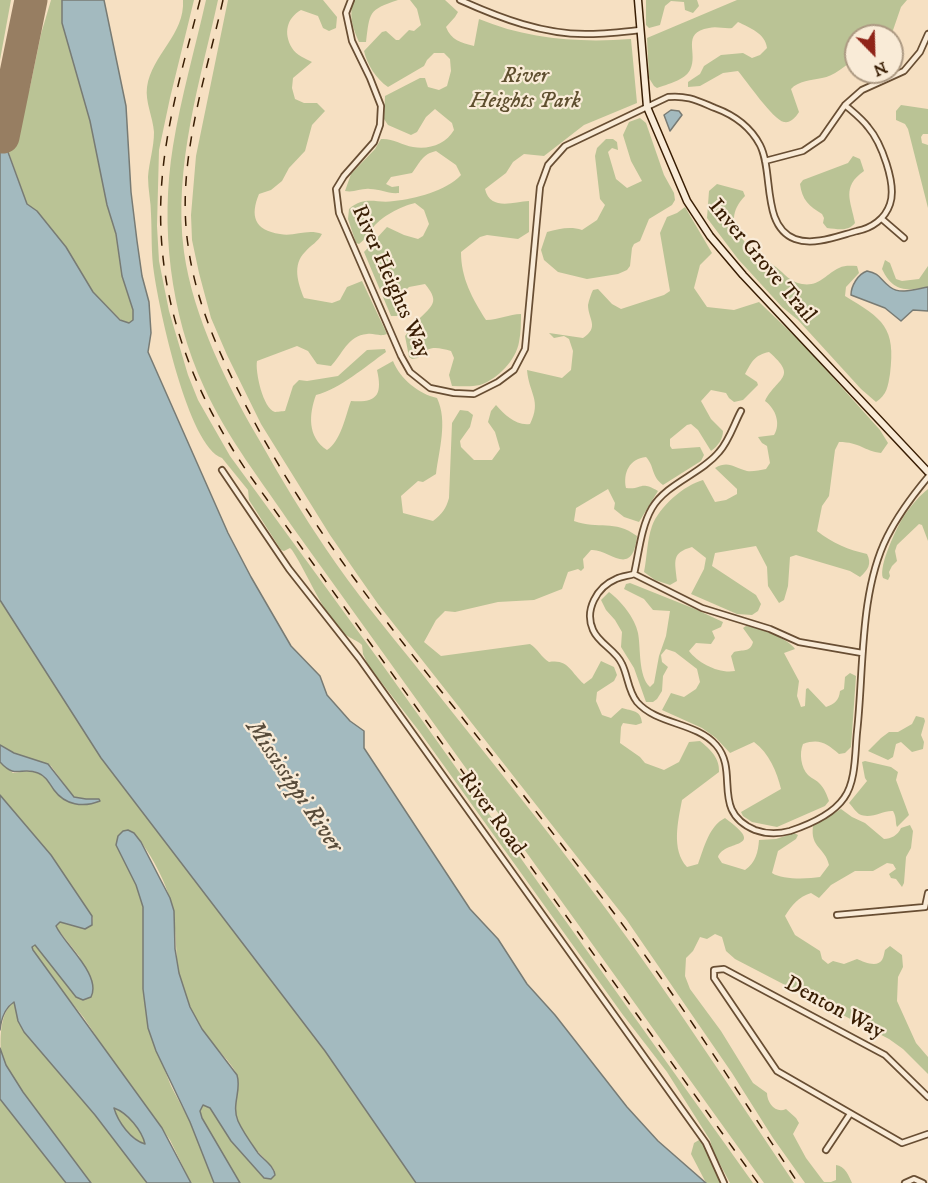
<!DOCTYPE html>
<style>
body{margin:0}
#map{position:relative;width:928px;height:1183px;overflow:hidden;background:#f6e0c2;font-family:"IM FELL DW Pica",serif}
canvas{display:block}
.north{position:absolute;left:844px;top:24px;width:60px;height:60px;box-sizing:border-box;background:#f9ebd7;border:2px solid #ac9982;border-radius:50%;rotate:157deg;font-size:16px;font-weight:700;line-height:24px;text-align:center;color:#381d03}
.north::after{content:'';display:block;margin:auto;width:21px;height:27px;background:#8f2418;clip-path:polygon(50% 0,100% 100%,50% 72%,0 100%)}
</style>
<div id="map">
<canvas width="928" height="1183"></canvas>
<div class="north">N</div>
</div>
<script>
const g = document.querySelector('canvas').getContext('2d');
g.lineJoin = 'round';
function paint(path, color) { g.fillStyle = color; g.fill(path, 'evenodd'); }
function trace(path, color, width, dash) { g.strokeStyle = color; g.lineWidth = width; g.lineCap = dash ? 'butt' : 'round'; g.setLineDash(dash || []); g.stroke(path); }
function drawText(font, color, halo, rows, align = 'center') {
  g.font = font + ' "IM FELL DW Pica",serif'; g.lineWidth = 4.5; g.setLineDash([]); g.textBaseline = 'middle'; g.strokeStyle = halo; g.fillStyle = color; for (const [text, x, y, turn = 0] of rows) {
    g.save(); g.translate(x, y); g.rotate((+turn || 0) * Math.PI / 180); g.textAlign = isNaN(turn) ? turn : align; if (halo) g.strokeText(text, 0, 0); g.fillText(text, 0, 0); g.restore();
  }
}
paint(new Path2D(`
 M 0,0 L 11,0 L 0,60 Z
 M 51,0 L 62,0 L 62,23 L 90,121 L 107,205 L 116,234 L 122,276 L 133,310 L 133,320 L 129,323 L 121,320 L 93,292 L 66,247 L 37,211 L 27,204 L 9,153 L 30,87 L 41,34 Z
 M 183,0 L 194,0 L 170,98 L 159,150 L 157,226 L 159,261 L 169,311 L 188,375 L 198,400 L 230,456 L 384,667 L 753,1183 L 730,1183 L 713,1151 L 710,1140 L 667,1072 L 623,1015 L 419,731 L 368,665 L 363,654 L 362,645 C 357,640 351,639 346,635 C 323,615 309,576 292,550 L 290,548 L 284,551 L 281,550 L 249,500 L 248,490 L 222,458 C 188,447 159,308 154,273 C 151,254 152,233 151,214 C 151,202 148,190 148,177 C 149,162 154,148 154,132 C 153,117 145,102 147,87 C 152,54 185,35 183,0 Z
 M 206,0 L 218,0 C 200,82 173,167 184,252 C 193,317 228,387 261,443 C 281,479 303,515 326,549 C 354,591 387,630 419,670 C 481,749 546,828 606,909 C 672,998 732,1091 794,1183 L 764,1183 L 294,529 C 263,483 227,438 204,387 C 170,313 160,226 173,146 C 181,97 195,49 206,0 Z
 M 228,0 L 323,0 L 337,17 L 336,28 L 329,31 L 323,28 L 318,16 L 301,10 C 287,18 283,33 292,48 C 296,55 306,59 312,62 L 293,78 L 292,88 L 295,99 L 304,103 L 317,103 L 325,111 L 312,125 L 305,151 L 289,168 L 282,181 L 271,190 L 259,194 C 250,216 254,230 280,234 C 295,237 307,228 322,234 C 318,242 311,245 305,252 C 292,265 298,283 304,298 L 332,303 L 340,300 L 347,287 L 362,281 L 387,334 C 379,337 375,333 367,334 C 348,335 342,355 331,366 L 317,364 L 308,351 L 297,346 L 257,361 C 255,371 263,409 275,412 C 276,412 284,411 285,411 L 293,386 L 299,380 L 307,381 L 338,376 L 367,350 L 385,349 L 386,352 C 366,366 340,389 316,395 C 309,414 307,437 327,450 C 341,441 345,417 351,401 C 376,403 383,396 377,370 L 393,361 C 400,379 419,394 437,398 C 448,421 439,450 436,474 L 423,482 L 418,481 L 401,496 L 403,513 L 433,521 C 442,514 446,509 449,498 L 452,423 L 460,410 L 468,411 L 473,415 L 470,427 L 460,441 L 461,447 L 474,460 L 492,460 L 500,449 L 495,432 L 488,422 L 491,411 L 496,405 C 505,415 516,426 530,424 C 542,400 529,394 527,370 L 562,378 L 571,370 L 573,351 L 569,339 L 564,336 L 554,338 L 549,333 L 583,338 C 600,327 588,319 588,305 C 589,300 591,294 593,290 L 598,289 L 612,304 L 621,309 L 664,295 L 670,291 L 660,233 L 667,217 L 677,213 L 685,207 L 712,253 L 700,265 L 694,288 L 707,307 L 734,310 L 759,302 L 803,344 L 880,430 L 888,443 L 881,453 C 864,451 860,442 839,442 L 835,450 L 829,496 L 822,506 L 817,531 C 832,543 849,550 867,554 C 872,564 868,570 860,577 L 850,571 L 796,555 L 790,557 L 788,586 L 784,600 L 779,603 L 768,586 L 767,567 L 756,546 L 715,553 L 712,566 L 756,595 L 761,604 L 758,611 L 752,615 L 737,614 L 691,594 L 704,569 L 706,558 L 692,547 C 671,553 675,561 677,581 L 670,585 L 655,580 L 644,572 C 647,557 647,540 652,526 C 659,507 684,485 703,480 L 715,502 L 726,500 L 737,494 L 737,489 L 715,468 C 729,460 734,468 747,471 C 752,472 760,470 766,469 L 770,463 L 767,446 L 762,443 L 758,437 L 774,435 C 781,424 776,409 765,401 C 777,377 799,378 769,352 C 755,355 752,361 745,374 L 757,382 L 758,385 L 743,400 L 734,402 L 729,398 L 726,393 L 711,390 L 701,401 L 711,419 L 723,431 C 723,439 718,446 711,451 L 698,430 L 691,424 L 687,425 L 670,439 L 670,446 L 672,449 L 700,447 L 704,455 L 701,461 L 663,485 C 651,476 655,467 646,457 C 629,459 623,473 626,488 C 643,490 639,480 658,491 L 639,522 L 624,517 L 614,509 L 615,503 L 608,489 L 576,508 L 574,521 C 599,530 614,519 637,536 C 632,580 609,548 591,550 L 583,559 L 584,568 L 581,571 L 578,569 L 568,572 L 562,589 L 534,600 L 498,602 L 455,612 L 445,611 L 436,620 L 424,642 L 441,656 L 530,644 C 538,649 541,657 549,662 C 569,659 570,672 584,684 L 592,678 L 601,661 L 614,667 L 617,675 L 614,681 L 597,692 L 596,701 L 602,715 L 611,718 L 622,708 C 632,711 641,710 642,723 L 636,725 L 623,723 L 621,727 L 620,743 L 640,757 L 645,763 L 664,770 L 679,762 L 689,742 L 700,741 C 710,749 720,758 719,772 L 682,800 C 678,821 671,850 687,867 L 698,864 C 704,848 709,826 725,818 C 769,850 724,839 718,857 L 722,863 L 745,870 C 756,862 758,852 759,840 L 776,839 L 794,833 L 798,835 L 796,839 L 778,851 L 772,873 C 782,880 808,879 820,877 L 829,865 C 825,847 810,848 813,826 L 841,809 L 852,817 L 865,823 L 884,839 C 891,839 898,835 901,828 L 910,825 L 913,831 L 911,848 L 906,857 L 904,883 L 902,887 L 896,879 L 891,878 L 889,874 L 896,869 L 893,864 L 887,863 L 873,871 L 855,871 L 831,885 L 819,898 L 811,893 C 798,897 792,905 785,916 L 795,935 L 820,951 L 822,959 L 828,964 L 833,961 L 844,964 L 857,959 C 864,962 877,968 882,960 C 884,957 884,953 885,950 L 890,946 L 902,955 L 903,967 L 898,977 L 897,1001 L 916,1043 L 928,1057 L 928,1074 L 903,1049 L 889,1039 L 735,959 L 726,951 L 722,937 L 715,934 L 707,939 L 700,937 L 693,951 L 686,958 L 685,976 L 690,989 L 721,1031 L 753,1083 L 767,1093 C 767,1103 776,1114 786,1109 L 796,1118 L 799,1123 L 793,1134 L 806,1158 L 824,1182 L 831,1182 L 836,1180 L 836,1165 C 845,1166 849,1176 852,1183 L 805,1183 L 773,1138 L 732,1073 L 626,919 L 378,604 L 357,574 L 330,535 L 261,424 L 227,355 L 211,318 L 199,273 L 192,240 L 191,215 L 196,156 Z
 M 354,0 L 398,0 C 368,10 370,12 366,42 L 359,42 C 353,29 348,14 354,0 Z
 M 410,0 L 445,0 L 458,12 L 455,17 L 446,27 C 451,40 461,43 474,46 L 479,19 C 527,39 579,43 631,39 L 637,103 L 584,125 L 544,156 L 524,154 L 513,162 L 506,173 L 485,189 C 490,211 513,202 529,201 L 529,232 L 518,239 L 487,235 L 480,237 L 461,252 C 461,278 472,298 486,320 C 499,320 509,314 521,314 C 521,323 521,332 519,342 C 516,360 498,379 480,385 C 471,387 461,386 452,386 L 449,375 L 454,358 L 451,351 C 437,347 428,345 418,358 L 412,359 L 409,357 L 405,336 C 410,330 415,322 421,317 C 435,304 438,300 425,284 L 409,287 L 404,292 L 405,308 L 403,316 L 391,316 L 364,252 L 387,227 L 404,235 L 418,239 L 423,236 L 429,224 L 424,210 L 415,203 C 401,206 380,217 372,229 C 368,235 365,239 359,244 L 356,243 L 348,219 L 349,209 C 366,195 376,204 394,201 C 415,199 446,191 461,175 L 456,165 L 436,151 C 422,154 420,163 412,173 L 391,177 L 386,184 L 392,187 L 399,186 L 399,193 C 387,194 381,189 370,189 C 361,188 354,193 345,191 L 351,174 L 375,149 L 381,139 C 392,138 402,145 413,147 C 429,150 446,144 454,130 L 452,123 L 435,109 L 426,117 L 417,132 L 411,135 L 388,125 L 384,119 L 385,96 L 420,78 L 425,78 L 428,87 L 439,90 L 447,86 L 451,71 L 450,59 L 444,53 L 434,53 L 427,60 L 424,66 L 388,87 C 376,79 367,64 364,51 L 382,32 L 386,31 L 396,40 L 399,40 L 409,30 L 414,31 L 421,25 L 417,9 Z
 M 646,0 L 697,0 L 699,6 L 693,13 L 685,10 L 684,2 L 671,1 L 665,6 L 660,25 L 649,28 L 646,25 Z
 M 737,0 L 907,0 L 901,7 L 891,36 L 856,36 L 856,60 C 845,64 834,77 822,78 C 812,80 798,81 791,89 L 799,112 C 795,118 791,123 784,122 C 773,120 746,80 738,71 L 723,73 L 700,86 L 688,87 L 688,82 L 700,74 L 704,66 L 721,55 L 743,53 L 752,58 L 760,55 L 767,48 C 765,33 750,28 738,22 L 732,28 C 725,29 716,26 709,28 C 680,33 699,53 690,70 C 685,80 668,84 657,88 L 654,86 L 649,78 L 647,38 Z
 M 901,105 L 928,109 L 928,134 L 923,134 L 921,137 L 922,143 L 928,145 L 928,208 L 908,129 L 905,124 L 896,120 L 896,111 Z
 M 640,118 L 646,123 L 664,175 L 674,193 L 675,200 L 672,205 L 649,219 L 640,241 L 634,244 L 632,248 L 630,266 L 627,270 L 618,274 L 587,279 L 558,272 L 544,260 L 541,250 L 547,232 C 559,229 570,226 582,230 L 597,220 L 605,205 L 600,199 L 595,156 L 597,148 L 606,139 L 613,139 L 617,142 L 618,150 L 612,148 L 608,152 L 616,179 L 627,188 L 642,181 L 631,161 L 623,135 L 629,122 Z
 M 853,156 L 860,159 L 864,171 C 841,187 851,201 855,223 C 848,232 838,229 827,228 L 823,223 L 824,218 L 822,214 C 809,206 802,200 800,184 L 803,180 L 848,163 Z
 M 717,184 L 743,191 L 745,196 C 716,226 751,249 776,267 C 785,274 790,282 802,284 C 819,287 826,274 839,268 C 845,265 851,266 857,266 L 859,273 L 846,287 L 845,296 C 883,319 896,327 890,374 C 888,386 887,395 876,402 L 861,389 L 798,320 L 782,307 L 738,259 L 707,218 L 709,191 Z
 M 885,260 L 890,263 L 896,279 L 902,281 L 919,279 L 928,266 L 928,287 C 906,291 893,292 882,269 Z
 M 928,489 L 928,541 L 922,525 L 919,524 L 897,545 L 895,551 L 897,561 L 892,566 L 889,572 L 890,576 L 888,580 L 883,578 C 878,566 898,524 906,513 C 912,505 920,495 928,489 Z
 M 630,583 L 695,609 L 723,622 L 721,627 L 712,631 L 715,638 L 711,644 L 696,643 L 689,651 C 698,663 719,674 735,671 L 731,656 L 734,652 C 743,649 750,653 753,642 L 743,628 L 746,626 C 758,627 789,639 795,649 L 784,653 L 799,681 L 797,696 L 801,707 L 805,706 L 806,689 L 808,688 L 826,707 C 835,704 839,700 840,691 L 844,689 L 845,677 L 850,673 L 856,676 L 851,747 L 845,753 L 839,754 C 827,744 820,738 803,744 C 799,753 801,768 808,775 C 812,779 817,780 820,784 C 824,788 827,795 829,801 L 825,806 L 777,827 L 752,822 L 743,816 L 741,812 L 781,789 C 777,772 769,753 754,742 L 730,753 L 716,738 L 702,728 L 662,710 L 671,693 L 684,697 L 696,689 L 700,682 L 697,669 L 675,652 L 666,649 L 661,655 L 662,662 L 668,667 L 663,676 L 662,691 L 657,699 L 653,702 L 646,702 L 634,668 L 621,647 L 622,632 L 615,620 L 606,610 L 601,600 L 609,592 C 621,601 635,618 638,633 C 641,648 638,676 650,687 L 654,683 L 659,656 L 666,636 L 670,611 L 653,610 L 644,599 L 624,589 L 626,584 Z
 M 0,600 L 101,758 L 325,1051 L 416,1183 L 240,1183 L 202,1118 L 200,1111 L 202,1106 L 207,1106 L 210,1108 L 231,1141 L 262,1176 L 274,1177 L 275,1171 C 262,1154 242,1138 236,1116 C 232,1101 243,1085 235,1071 C 229,1061 220,1052 212,1043 C 198,1026 188,1007 182,987 C 175,964 177,942 174,919 C 172,892 152,854 134,833 L 119,851 L 136,885 L 143,907 L 143,989 L 148,1028 L 171,1086 L 190,1122 L 214,1183 L 191,1183 L 170,1140 L 152,1114 L 112,1060 L 84,1018 L 45,969 L 33,949 L 33,946 L 36,946 L 76,997 L 93,988 L 79,956 L 56,927 L 60,922 L 85,929 L 92,925 L 93,918 L 51,855 L 0,795 L 0,762 L 13,773 L 30,771 L 42,774 L 54,790 L 75,804 L 97,803 L 98,799 L 86,799 L 74,797 L 51,766 L 14,753 L 0,745 Z
 M 916,716 L 924,718 L 925,721 L 921,735 L 924,742 L 923,749 L 912,752 L 901,742 L 896,744 L 893,757 L 888,760 L 868,751 L 881,738 L 889,732 L 898,732 L 912,724 Z
 M 865,761 L 891,767 L 898,772 L 896,780 L 909,815 L 897,827 C 895,822 897,818 893,811 C 883,810 871,820 859,814 C 856,812 852,806 849,803 L 867,781 L 865,778 L 862,762 Z
 M 14,1002 L 18,1021 L 24,1032 L 95,1115 L 147,1183 L 91,1183 C 72,1158 53,1134 35,1108 C 23,1092 8,1073 1,1053 C 0,1037 0,1012 14,1002 Z
 M 0,1099 L 66,1183 L 0,1183 Z
 M 115,1108 C 128,1115 142,1130 145,1144 C 133,1140 115,1120 115,1108 Z
 M 699,1140 L 705,1145 L 721,1183 L 706,1183 L 704,1179 L 691,1154 L 694,1143 Z`), '#bac395');
const water = new Path2D(`
 M 62,0 L 104,0 L 126,106 L 131,192 L 137,241 L 142,276 L 149,302 L 151,333 L 148,352 L 228,533 L 251,577 L 291,646 L 320,676 L 327,695 L 350,721 L 364,731 L 364,748 L 470,909 L 498,939 L 527,984 L 555,1015 L 627,1107 L 658,1141 L 706,1183 L 416,1183 L 325,1051 L 101,758 L 0,600 L 0,142 L 8,152 L 27,204 L 37,211 L 66,247 L 93,292 L 120,320 L 129,323 L 133,320 L 133,310 L 122,276 L 116,234 L 107,205 L 90,121 L 62,23 Z
 M 671,110 L 679,111 L 682,115 L 670,131 L 664,115 Z
 M 867,271 C 881,274 879,279 890,287 C 900,295 916,289 928,287 L 928,311 L 913,310 L 901,321 L 885,308 L 851,295 C 851,286 858,274 867,271 Z
 M 0,745 L 14,753 L 48,764 L 74,797 L 86,799 L 99,799 L 100,801 C 83,808 65,805 54,790 C 49,783 46,776 38,773 C 21,766 16,780 0,762 Z
 M 0,795 L 51,855 L 92,916 L 92,925 L 85,929 L 60,922 L 56,926 C 64,944 102,975 91,997 L 83,1000 L 76,997 L 35,945 L 32,947 L 33,950 L 162,1128 L 191,1183 L 147,1183 L 95,1115 L 24,1032 L 18,1021 L 14,1002 C 5,1008 1,1020 0,1030 ZM 114,1108 C 128,1113 142,1131 145,1144 C 131,1140 118,1122 114,1108 Z
 M 128,830 L 134,833 L 141,842 L 170,898 L 174,911 L 175,949 L 179,973 L 190,1007 L 202,1029 L 237,1075 C 242,1090 231,1105 238,1121 C 243,1132 251,1143 258,1153 C 264,1160 274,1166 275,1175 L 271,1179 L 264,1178 L 231,1141 L 210,1108 L 203,1105 L 200,1111 L 202,1118 L 240,1183 L 214,1183 L 190,1122 L 156,1051 L 148,1028 L 143,989 L 143,907 L 136,885 L 116,845 L 118,836 L 123,831 Z
 M 0,1048 L 6,1065 L 23,1092 L 91,1183 L 66,1183 L 0,1099 Z`);
paint(water, '#a3babf');
trace(water, '#787b74', 1.5);
trace(new Path2D(`
 M 3,137 L 31,0`), '#977e62', 33);
const street = new Path2D(`
 M 351,0 L 346,13 L 352,41 L 370,78 L 381,106 L 380,125 L 374,142 L 344,176 L 336,189 L 339,213 L 401,356 L 410,372 L 430,388 L 454,393 L 474,394 L 498,382 L 514,370 L 525,349 L 540,187 L 548,165 L 565,146 L 668,97 C 687,95 698,101 715,108 C 734,115 750,126 760,145 C 774,172 761,226 795,239 C 814,246 838,236 857,231 C 872,228 885,219 890,204 C 897,184 881,142 868,127 C 862,119 853,112 845,105
 M 460,0 C 500,18 544,35 589,34 C 606,34 623,32 640,30
 M 765,161 L 803,151 L 822,138 L 845,105 L 862,90 L 904,71 L 920,52 L 928,34
 M 882,219 L 904,238
 M 222,470 L 289,569 L 359,658 L 706,1143 L 724,1183
 M 634,574 C 639,552 641,527 652,508 C 667,483 701,474 719,452 C 729,441 734,424 741,411
 M 862,653 L 799,642 L 770,629 L 702,608 L 634,574 C 628,576 622,576 616,579 C 597,587 584,610 593,630 C 599,644 616,650 622,664 C 628,676 628,691 637,702 C 657,725 696,722 716,745 C 740,772 710,811 755,830 C 766,834 779,834 790,831 C 808,825 833,814 844,798 C 856,782 855,752 857,732 C 864,671 859,593 887,537 C 898,515 913,495 928,477
 M 925,907 L 928,893
 M 837,915 L 925,907
 M 928,1097 L 885,1055 L 724,969 L 714,970 L 714,978 L 777,1071 L 902,1143 L 928,1134
 M 826,1150 L 850,1114
 M 905,1183 L 914,1179 L 923,1183`);
const secondary = new Path2D(`
 M 638,0 L 647,107 L 687,201 L 710,236 L 743,275 L 928,472`);
trace(street, '#684e33', 8);
trace(secondary, '#381d03', 9);
trace(street, '#f9ebd7', 4.5);
trace(secondary, '#f9ebd7', 6);
trace(new Path2D(`
 M 200,0 C 186,55 169,112 163,169 C 151,282 185,380 248,473 L 758,1183
 M 223,0 C 205,80 176,163 188,245 C 195,298 216,347 240,394 C 294,503 366,597 441,691 C 493,756 544,821 594,887 C 668,982 732,1083 798,1183`), '#381d03', 1.5, [10, 10]);
drawText('italic 22px', '#5f4f2f', '#f9ebd7', [
 ["River",525,77],
 ["Heights Park",525,102]
]);
drawText('22px', '#381d03', '#f9ebd7', [
 ["Inver Grove Trail",761,262,50],
 ["River Heights Way",390,282,66],
 ["River Road",491,814,54],
 ["Denton Way",834,1009,28]
]);
drawText('italic 24px', '#584c3b', '#f9ebd7', [
 ["Mississippi River",293,787,56]
]);
</script>
